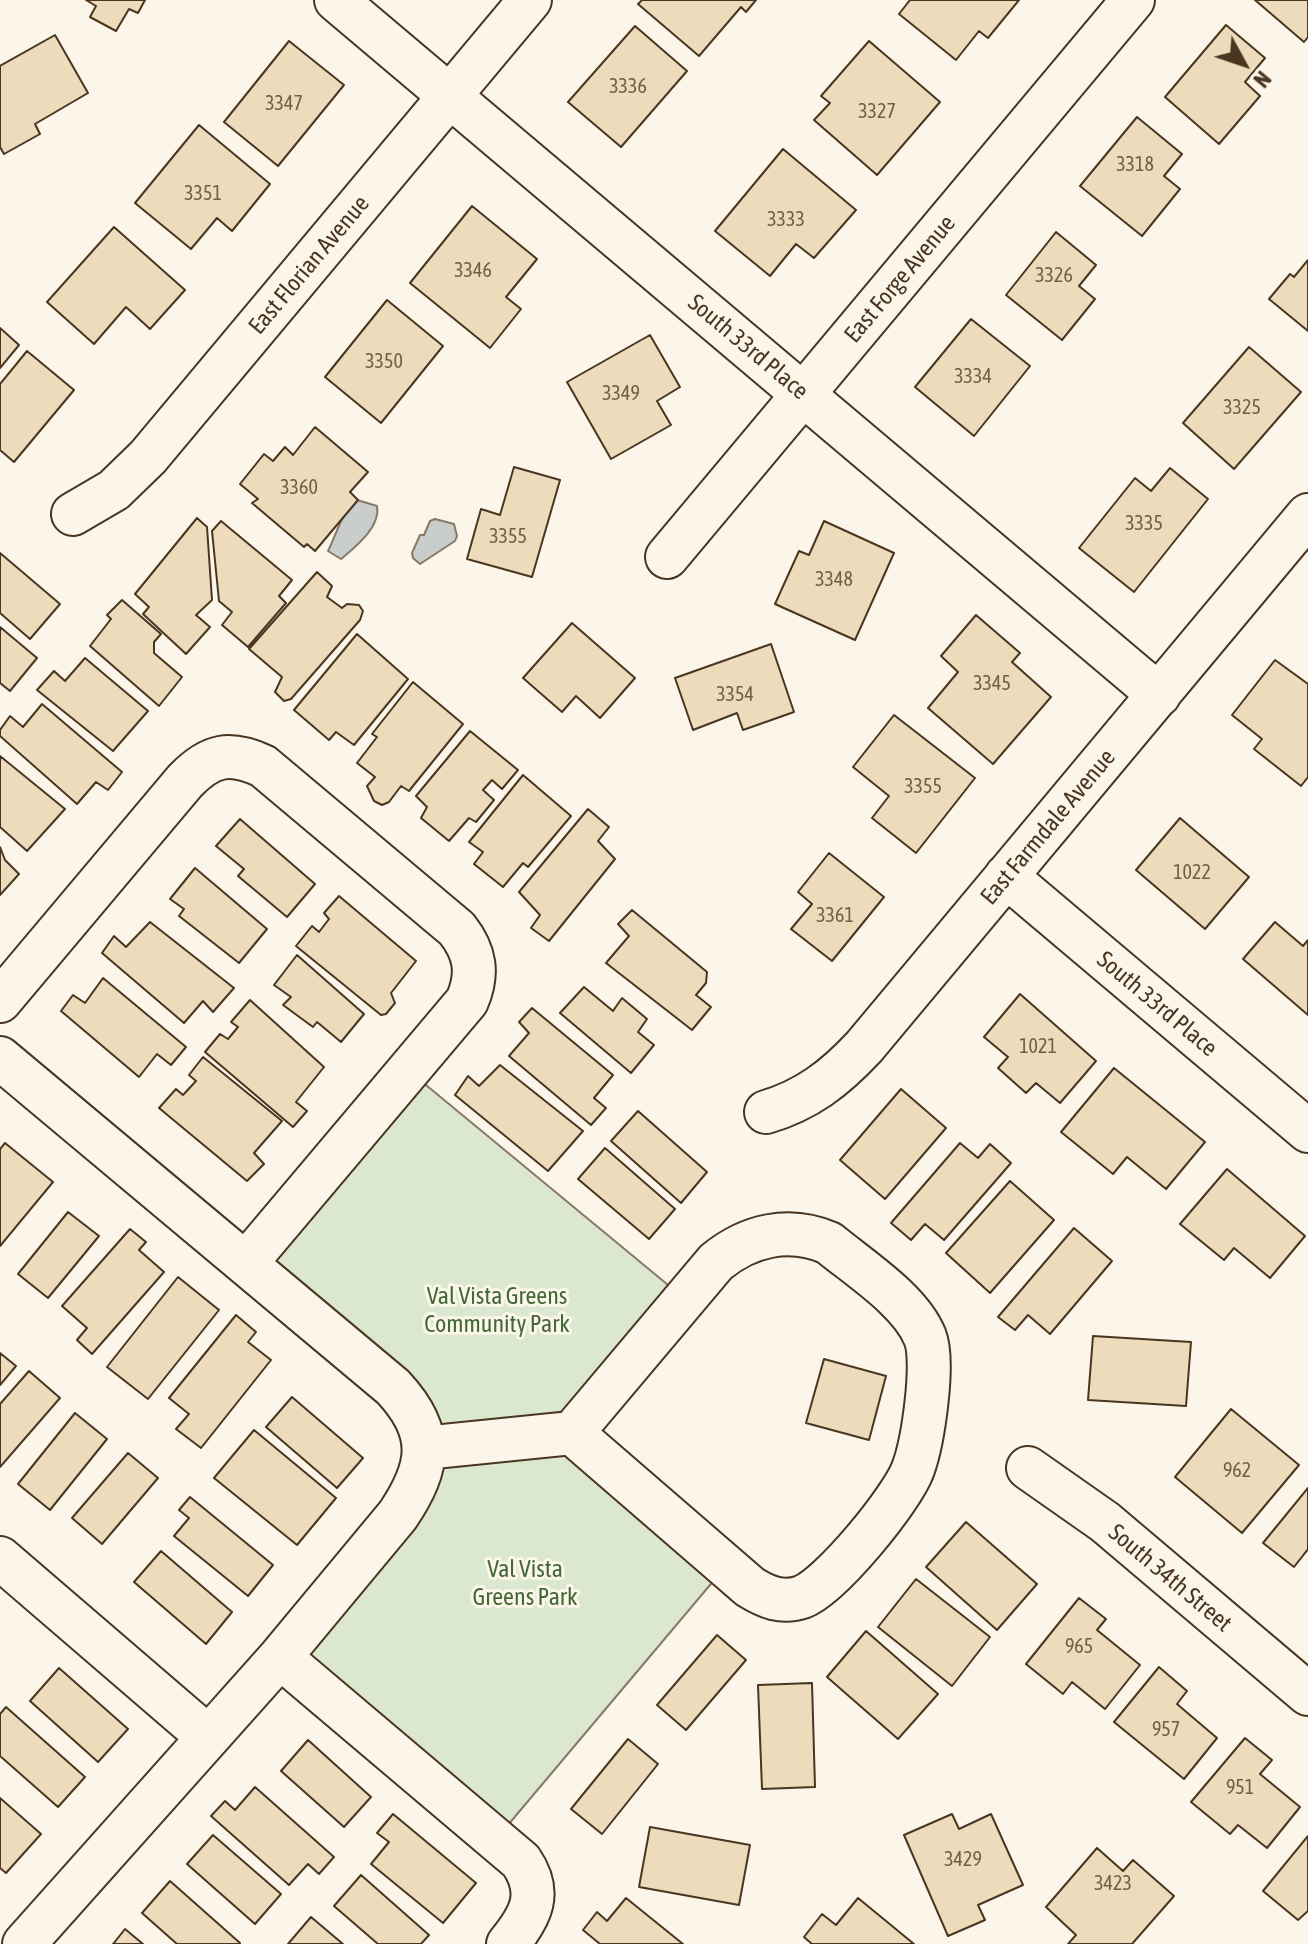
<!DOCTYPE html>
<style>
body{margin:0}
#map{position:relative;width:1308px;height:1944px;overflow:hidden;background:#fbf6e9;font-family:"Asap Condensed",sans-serif}
canvas{display:block}
.north{position:absolute;left:1204px;top:24px;width:80px;height:80px;-webkit-text-stroke:6px #fbf6e9;paint-order:stroke;rotate:130deg;font-size:22px;font-weight:700;line-height:32px;text-align:center;color:#4a3520}
.north::after{content:'';display:block;margin:auto;width:28px;height:36px;background:#4a3520;clip-path:polygon(50% 0,100% 100%,50% 72%,0 100%)}
</style>
<div id="map">
<canvas width="1308" height="1944"></canvas>
<div class="north">N</div>
</div>
<script>
const g = document.querySelector('canvas').getContext('2d');
g.lineJoin = 'round';
function paint(path, color) { g.fillStyle = color; g.fill(path, 'evenodd'); }
function trace(path, color, width, dash) { g.strokeStyle = color; g.lineWidth = width; g.lineCap = dash ? 'butt' : 'round'; g.setLineDash(dash || []); g.stroke(path); }
function drawText(font, color, halo, rows, align = 'center') {
  g.font = font + ' "Asap Condensed",sans-serif'; g.lineWidth = 6; g.setLineDash([]); g.textBaseline = 'middle'; g.strokeStyle = halo; g.fillStyle = color; for (const [text, x, y, turn = 0] of rows) {
    g.save(); g.translate(x, y); g.rotate((+turn || 0) * Math.PI / 180); g.textAlign = isNaN(turn) ? turn : align; if (halo) g.strokeText(text, 0, 0); g.fillText(text, 0, 0); g.restore();
  }
}
const green = new Path2D(`
 M 409,1071 L 685,1299 L 572,1433 L 726,1566 L 497,1838 L 280,1657 L 424,1448 L 246,1263 Z`);
paint(green, '#dce7d0');
trace(green, '#887966', 2);
const water = new Path2D(`
 M 354,499 L 377,506 C 381,527 355,547 341,559 L 328,551 C 337,533 341,515 354,499 Z
 M 435,519 L 454,524 L 457,536 L 455,541 L 420,564 L 413,558 L 412,553 L 420,535 L 424,535 L 430,521 Z`);
paint(water, '#c9cecd');
trace(water, '#887966', 2);
const building = new Path2D(`
 M 86,0 L 145,0 L 138,13 L 129,9 L 116,31 L 90,17 L 96,6 Z
 M 642,0 L 756,0 L 746,12 L 741,7 L 699,56 L 638,4 Z
 M 910,0 L 1019,0 L 988,38 L 979,31 L 956,60 L 899,14 Z
 M 1255,0 L 1308,0 L 1308,37 L 1304,42 Z
 M 1226,25 L 1265,58 L 1245,82 L 1260,96 L 1219,144 L 1165,97 Z
 M 635,26 L 687,71 L 621,147 L 568,102 Z
 M 55,35 L 88,93 L 35,124 L 40,134 L 4,154 L 0,147 L 0,66 Z
 M 289,41 L 344,85 L 278,166 L 224,122 Z
 M 869,41 L 940,102 L 877,175 L 814,120 L 830,103 L 821,96 Z
 M 1137,117 L 1182,154 L 1164,176 L 1180,189 L 1142,236 L 1080,186 Z
 M 199,125 L 270,184 L 232,231 L 217,218 L 191,249 L 135,203 Z
 M 783,149 L 856,210 L 814,258 L 796,244 L 770,276 L 715,231 Z
 M 472,206 L 537,259 L 506,297 L 521,309 L 490,348 L 410,283 Z
 M 114,227 L 185,290 L 150,329 L 126,307 L 94,344 L 47,302 Z
 M 1056,232 L 1096,265 L 1079,286 L 1095,299 L 1062,340 L 1006,295 Z
 M 1308,260 L 1308,331 L 1269,299 L 1290,274 L 1294,277 Z
 M 387,300 L 443,346 L 381,423 L 325,377 Z
 M 971,319 L 1030,366 L 974,436 L 915,387 Z
 M 0,328 L 19,345 L 0,368 Z
 M 650,335 L 680,387 L 657,401 L 671,425 L 611,459 L 567,382 Z
 M 1249,347 L 1301,392 L 1234,469 L 1183,423 Z
 M 27,351 L 74,390 L 14,462 L 0,450 L 0,384 Z
 M 315,427 L 368,472 L 350,492 L 358,500 L 315,551 L 307,544 L 304,547 L 252,503 L 258,499 L 240,484 L 264,454 L 273,461 L 285,447 L 293,455 Z
 M 514,467 L 560,480 L 532,577 L 467,559 L 481,509 L 500,515 Z
 M 1170,468 L 1208,499 L 1134,592 L 1079,548 L 1135,478 L 1151,491 Z
 M 197,518 L 207,527 L 212,600 L 196,615 L 210,627 L 186,654 L 143,614 L 149,607 L 135,594 Z
 M 221,521 L 292,580 L 279,596 L 286,603 L 248,647 L 222,625 L 232,612 L 219,601 L 212,531 Z
 M 824,521 L 894,553 L 855,640 L 775,604 L 799,551 L 809,555 Z
 M 0,553 L 60,604 L 30,639 L 0,613 Z
 M 317,572 L 332,586 L 327,597 L 342,608 L 347,604 L 359,605 L 363,611 L 360,620 L 291,699 L 284,701 L 275,692 L 282,677 L 249,649 Z
 M 122,600 L 161,634 L 154,642 L 154,653 L 182,677 L 159,706 L 90,646 L 111,619 L 107,615 Z
 M 976,615 L 1020,653 L 1012,662 L 1051,697 L 993,764 L 928,708 L 958,672 L 941,656 Z
 M 572,623 L 635,678 L 600,718 L 576,696 L 562,712 L 523,678 Z
 M 0,627 L 37,658 L 10,691 L 0,683 Z
 M 357,634 L 408,679 L 354,745 L 336,732 L 329,740 L 294,710 Z
 M 771,644 L 794,712 L 743,730 L 737,713 L 693,730 L 675,678 Z
 M 85,658 L 148,711 L 113,751 L 37,690 L 54,671 L 65,681 Z
 M 1275,660 L 1308,684 L 1308,777 L 1301,786 L 1254,749 L 1262,739 L 1232,715 Z
 M 413,682 L 463,724 L 409,791 L 401,786 L 389,802 L 382,805 L 374,801 L 367,786 L 375,777 L 357,763 L 377,737 L 372,734 Z
 M 42,704 L 122,772 L 108,790 L 96,782 L 77,804 L 0,736 L 0,730 L 10,716 L 23,727 Z
 M 894,715 L 975,778 L 916,853 L 872,818 L 889,796 L 853,767 Z
 M 470,731 L 518,770 L 502,789 L 492,780 L 483,790 L 494,800 L 476,822 L 469,818 L 449,841 L 421,818 L 427,807 L 416,796 Z
 M 0,756 L 65,809 L 27,851 L 0,827 Z
 M 523,775 L 571,816 L 528,867 L 523,863 L 503,887 L 474,864 L 483,852 L 469,842 Z
 M 588,809 L 609,827 L 598,841 L 615,859 L 549,941 L 531,928 L 540,915 L 519,892 Z
 M 1180,818 L 1249,877 L 1205,929 L 1136,870 Z
 M 240,819 L 315,884 L 287,917 L 238,876 L 244,869 L 216,846 Z
 M 0,847 L 5,860 L 19,874 L 0,895 Z
 M 829,853 L 884,897 L 832,961 L 791,929 L 812,904 L 798,892 Z
 M 195,868 L 267,929 L 239,963 L 179,916 L 184,909 L 170,899 Z
 M 339,896 L 416,961 L 391,993 L 395,1003 L 386,1014 L 381,1015 L 296,946 L 312,926 L 319,932 L 329,919 L 324,913 Z
 M 632,910 L 707,972 L 706,983 L 696,995 L 711,1007 L 692,1030 L 606,963 L 629,936 L 618,924 Z
 M 150,922 L 234,988 L 213,1012 L 203,1001 L 184,1023 L 102,953 L 114,936 L 126,947 Z
 M 1275,922 L 1303,946 L 1308,940 L 1308,1015 L 1243,959 Z
 M 297,955 L 364,1014 L 341,1042 L 317,1022 L 313,1027 L 283,1005 L 291,997 L 274,985 Z
 M 103,978 L 186,1047 L 171,1065 L 157,1054 L 139,1077 L 61,1011 L 73,995 L 85,1003 Z
 M 584,987 L 613,1011 L 622,998 L 647,1019 L 638,1032 L 654,1045 L 631,1073 L 560,1013 Z
 M 1020,994 L 1096,1061 L 1060,1103 L 1036,1083 L 1026,1093 L 998,1068 L 1008,1057 L 984,1037 Z
 M 250,1000 L 324,1067 L 296,1102 L 307,1111 L 293,1127 L 205,1052 L 220,1034 L 228,1039 L 238,1027 L 231,1022 Z
 M 532,1008 L 613,1075 L 594,1098 L 606,1108 L 591,1125 L 509,1056 L 529,1033 L 519,1022 Z
 M 203,1057 L 282,1121 L 254,1153 L 264,1164 L 247,1181 L 159,1108 L 176,1089 L 183,1095 L 196,1081 L 189,1075 Z
 M 500,1065 L 583,1131 L 548,1171 L 455,1095 L 468,1076 L 479,1086 Z
 M 1114,1068 L 1205,1142 L 1166,1189 L 1127,1157 L 1113,1174 L 1061,1132 Z
 M 901,1089 L 946,1128 L 885,1199 L 840,1160 Z
 M 638,1111 L 707,1172 L 681,1203 L 611,1141 Z
 M 5,1143 L 53,1182 L 0,1246 L 0,1149 Z
 M 960,1143 L 978,1158 L 990,1144 L 1011,1163 L 944,1240 L 925,1224 L 911,1240 L 891,1223 Z
 M 605,1148 L 675,1209 L 649,1239 L 578,1179 Z
 M 1227,1169 L 1305,1236 L 1270,1278 L 1234,1248 L 1224,1260 L 1180,1224 Z
 M 1010,1181 L 1054,1220 L 990,1293 L 946,1253 Z
 M 68,1212 L 99,1236 L 48,1298 L 18,1274 Z
 M 1074,1228 L 1112,1261 L 1050,1334 L 1028,1315 L 1015,1330 L 998,1317 Z
 M 130,1229 L 146,1242 L 139,1250 L 164,1272 L 92,1354 L 77,1340 L 87,1328 L 62,1306 Z
 M 178,1277 L 219,1310 L 148,1399 L 107,1367 Z
 M 236,1315 L 256,1332 L 248,1342 L 271,1360 L 201,1448 L 176,1429 L 189,1414 L 169,1398 Z
 M 1093,1336 L 1191,1342 L 1186,1406 L 1088,1400 Z
 M 0,1353 L 16,1366 L 0,1385 Z
 M 824,1359 L 886,1376 L 869,1440 L 806,1423 Z
 M 29,1371 L 60,1398 L 0,1467 L 0,1404 Z
 M 292,1397 L 363,1458 L 337,1488 L 266,1427 Z
 M 1231,1409 L 1299,1465 L 1242,1533 L 1175,1477 Z
 M 75,1413 L 107,1439 L 50,1510 L 18,1484 Z
 M 254,1430 L 336,1498 L 297,1545 L 214,1478 Z
 M 128,1453 L 158,1478 L 102,1544 L 72,1518 Z
 M 1308,1488 L 1308,1549 L 1294,1567 L 1263,1543 Z
 M 190,1497 L 273,1565 L 248,1596 L 174,1536 L 189,1518 L 179,1510 Z
 M 966,1522 L 1037,1584 L 997,1630 L 926,1567 Z
 M 161,1551 L 232,1612 L 206,1644 L 134,1582 Z
 M 916,1579 L 990,1637 L 952,1686 L 878,1627 Z
 M 1079,1598 L 1106,1619 L 1097,1630 L 1140,1665 L 1105,1709 L 1072,1682 L 1063,1694 L 1026,1664 Z
 M 866,1631 L 938,1694 L 898,1739 L 827,1677 Z
 M 717,1635 L 746,1660 L 686,1730 L 657,1705 Z
 M 1159,1667 L 1187,1691 L 1177,1704 L 1217,1738 L 1184,1779 L 1114,1722 Z
 M 59,1668 L 128,1729 L 98,1762 L 30,1701 Z
 M 812,1683 L 815,1787 L 762,1789 L 758,1685 Z
 M 6,1707 L 85,1777 L 58,1807 L 0,1756 L 0,1714 Z
 M 1245,1738 L 1272,1760 L 1260,1774 L 1300,1807 L 1267,1848 L 1238,1825 L 1230,1834 L 1191,1802 Z
 M 628,1739 L 658,1764 L 602,1834 L 571,1809 Z
 M 308,1740 L 371,1797 L 344,1827 L 281,1771 Z
 M 255,1787 L 334,1857 L 319,1874 L 308,1864 L 289,1885 L 211,1816 L 225,1801 L 235,1810 Z
 M 0,1798 L 41,1834 L 6,1873 L 0,1868 Z
 M 393,1814 L 476,1883 L 443,1923 L 371,1864 L 389,1842 L 377,1833 Z
 M 952,1814 L 959,1829 L 991,1814 L 1023,1885 L 978,1905 L 985,1920 L 948,1936 L 904,1835 Z
 M 650,1827 L 750,1845 L 739,1905 L 639,1887 Z
 M 213,1835 L 281,1894 L 255,1924 L 187,1864 Z
 M 1308,1836 L 1308,1911 L 1298,1920 L 1263,1891 Z
 M 1097,1848 L 1123,1871 L 1133,1860 L 1174,1896 L 1132,1944 L 1068,1944 L 1076,1935 L 1046,1907 Z
 M 361,1875 L 429,1935 L 421,1944 L 378,1944 L 334,1906 Z
 M 170,1881 L 240,1943 L 239,1944 L 177,1944 L 142,1913 Z
 M 626,1898 L 683,1944 L 600,1944 L 583,1930 L 597,1912 L 607,1921 Z
 M 858,1898 L 914,1944 L 812,1944 L 804,1937 L 822,1914 L 836,1925 Z
 M 311,1917 L 343,1944 L 288,1944 Z
 M 125,1929 L 143,1944 L 113,1944 Z`);
paint(building, '#ecdcbc');
trace(building, '#4a3520', 2);
const minor = new Path2D(`
 M 336,0 L 1159,695
 M 73,514 L 114,490 L 148,457 L 530,0
 M 667,557 L 1133,0
 M 1006,876 L 1308,1131
 M 0,1001 L 185,781 C 211,754 230,751 263,766 L 457,929 C 475,952 479,973 467,1001 L 246,1263
 M 0,1058 L 393,1387 C 435,1432 431,1466 398,1515 L 280,1657 L 24,1944
 M 766,1112 C 807,1100 835,1078 864,1047 L 1308,515
 M 424,1448 L 572,1433 L 716,1262 C 749,1235 789,1226 829,1243 C 859,1268 910,1300 925,1337 C 935,1362 923,1442 913,1469 C 902,1499 831,1586 802,1597 C 782,1604 766,1597 750,1587 L 572,1433
 M 1028,1468 L 1105,1522 L 1308,1694
 M 0,1558 L 208,1737
 M 280,1657 L 521,1861 C 543,1893 531,1916 508,1944`);
trace(minor, '#4a3520', 46);
trace(minor, '#fbf6e9', 42);
drawText('20px', '#725f47', null, [
 ["3336",628,87],
 ["3347",284,104],
 ["3327",877,112],
 ["3318",1135,165],
 ["3351",203,194],
 ["3333",786,220],
 ["3346",473,271],
 ["3326",1054,276],
 ["3350",384,362],
 ["3334",973,377],
 ["3349",621,394],
 ["3325",1242,408],
 ["3360",299,488],
 ["3335",1144,524],
 ["3355",508,537],
 ["3348",834,580],
 ["3345",992,684],
 ["3354",735,695],
 ["3355",923,787],
 ["1022",1192,873],
 ["3361",835,916],
 ["1021",1038,1047],
 ["962",1237,1471],
 ["965",1079,1647],
 ["957",1166,1730],
 ["951",1240,1788],
 ["3429",963,1860],
 ["3423",1113,1884]
]);
drawText('24px', '#4a3520', '#fbf6e9', [
 ["East Florian Avenue",309,265,-50],
 ["East Forge Avenue",900,279,-50],
 ["South 33rd Place",748,347,40],
 ["East Farmdale Avenue",1048,827,-50],
 ["South 33rd Place",1157,1004,40],
 ["South 34th Street",1170,1578,40]
]);
drawText('24px', '#436837', '#fbf6e9', [
 ["Val Vista Greens",497,1296],
 ["Community Park",497,1324],
 ["Val Vista",525,1569],
 ["Greens Park",525,1597]
]);
</script>
